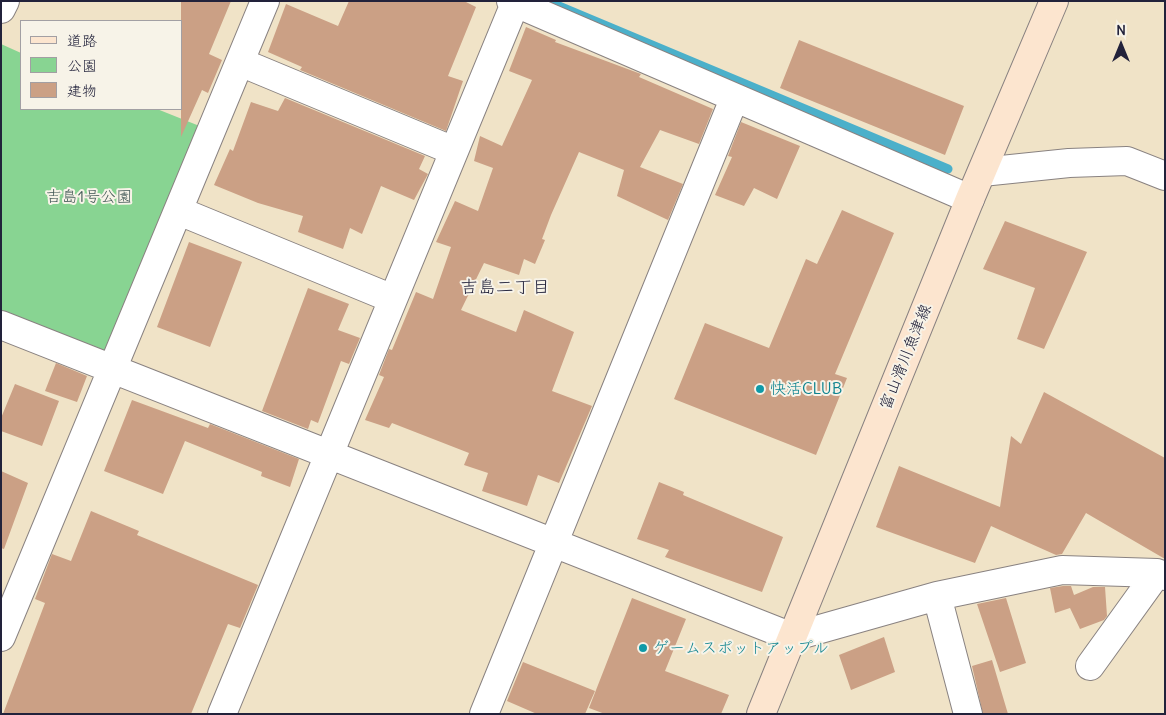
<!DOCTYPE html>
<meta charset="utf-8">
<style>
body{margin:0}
#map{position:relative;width:1166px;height:715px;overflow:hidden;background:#f0e3c7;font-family:Delius,"Klee One",sans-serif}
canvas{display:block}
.frame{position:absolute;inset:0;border:2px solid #22223b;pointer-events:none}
.legend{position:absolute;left:20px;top:20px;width:162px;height:90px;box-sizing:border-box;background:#f7f3e8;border:1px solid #a29fa3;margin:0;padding:6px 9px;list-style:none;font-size:15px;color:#22223b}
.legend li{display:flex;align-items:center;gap:10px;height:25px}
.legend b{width:25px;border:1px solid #a29fa3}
.north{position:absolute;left:1096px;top:20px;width:50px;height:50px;-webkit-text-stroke:4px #f7f3e8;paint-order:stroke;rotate:0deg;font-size:14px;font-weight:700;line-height:20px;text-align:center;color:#22223b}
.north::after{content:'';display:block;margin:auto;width:18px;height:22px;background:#22223b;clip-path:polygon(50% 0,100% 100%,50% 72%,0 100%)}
</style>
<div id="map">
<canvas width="1166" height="715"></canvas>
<div class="frame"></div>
<ul class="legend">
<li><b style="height:6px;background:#fce5cf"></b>道路</li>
<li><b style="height:14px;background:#88d492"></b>公園</li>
<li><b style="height:14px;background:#cba085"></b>建物</li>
</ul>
<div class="north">N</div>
</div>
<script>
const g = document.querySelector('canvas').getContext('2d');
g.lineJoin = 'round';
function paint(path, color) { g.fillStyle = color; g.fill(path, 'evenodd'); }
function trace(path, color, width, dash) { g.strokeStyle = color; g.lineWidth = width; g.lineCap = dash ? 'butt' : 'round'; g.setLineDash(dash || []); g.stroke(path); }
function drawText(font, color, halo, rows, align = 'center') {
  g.font = font + ' Delius,"Klee One",sans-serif'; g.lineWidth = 4; g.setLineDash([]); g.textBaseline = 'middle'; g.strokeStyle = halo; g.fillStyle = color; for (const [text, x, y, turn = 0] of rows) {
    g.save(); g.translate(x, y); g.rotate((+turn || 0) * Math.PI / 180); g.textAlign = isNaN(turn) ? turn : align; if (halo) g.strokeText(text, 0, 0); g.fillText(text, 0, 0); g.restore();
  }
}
paint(new Path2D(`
 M 1,44 L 21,53 L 21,109 L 157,109 L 212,131 L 114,369 L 1,325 Z`), '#88d492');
trace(new Path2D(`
 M 547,1 L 948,169`), '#4bb0ca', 9);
paint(new Path2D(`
 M 181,1 L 231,1 L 209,54 L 222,60 L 208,93 L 202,90 L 181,137 Z
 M 349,1 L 464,1 L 476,7 L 448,76 L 463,81 L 446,131 L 300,70 L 302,67 L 268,52 L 286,4 L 338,26 Z
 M 526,27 L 556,40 L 555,42 L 641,74 L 639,77 L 713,109 L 699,144 L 660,130 L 640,167 L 683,184 L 668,220 L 617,196 L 624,170 L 579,152 L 551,215 L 542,239 L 545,240 L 535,264 L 524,259 L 519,275 L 484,263 L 461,310 L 516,332 L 524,310 L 574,332 L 552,391 L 592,406 L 559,483 L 538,475 L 527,506 L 482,491 L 488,473 L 464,465 L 469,453 L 392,423 L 389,428 L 365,420 L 384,377 L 379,375 L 389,349 L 392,350 L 416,292 L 433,299 L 451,247 L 436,242 L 455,201 L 478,211 L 493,168 L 474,161 L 480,136 L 502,146 L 532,80 L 509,71 Z
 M 799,40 L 964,106 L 945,155 L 780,88 Z
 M 285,98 L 425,156 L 419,169 L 428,174 L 414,200 L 381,186 L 362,234 L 350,228 L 343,249 L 298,232 L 303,216 L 258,203 L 214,185 L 230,149 L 233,151 L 251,102 L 278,111 Z
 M 741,122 L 800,146 L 777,199 L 754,188 L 744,206 L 715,195 L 732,157 L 728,156 Z
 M 842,210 L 894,233 L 835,374 L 847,378 L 816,455 L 674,399 L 705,323 L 769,348 L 806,259 L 817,264 Z
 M 1005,221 L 1087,252 L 1044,349 L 1017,339 L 1035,288 L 983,269 Z
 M 189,242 L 242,262 L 210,347 L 157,327 Z
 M 308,288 L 349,304 L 338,330 L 360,338 L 349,364 L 341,361 L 318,423 L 311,420 L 308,429 L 262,411 Z
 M 56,363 L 87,376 L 77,402 L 45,391 Z
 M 15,384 L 59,401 L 42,446 L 1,431 L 1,418 Z
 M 1044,392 L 1165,458 L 1165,559 L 1086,513 L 1062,554 L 1056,555 L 991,526 L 975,563 L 876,527 L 899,466 L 1000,507 L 1011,436 L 1021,444 Z
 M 132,400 L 208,428 L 210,424 L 299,459 L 290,487 L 261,476 L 262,472 L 185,441 L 163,494 L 104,471 Z
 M 1,471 L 28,483 L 4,549 L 1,548 Z
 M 659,482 L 684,492 L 683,495 L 783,537 L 762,592 L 665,557 L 669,550 L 637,539 Z
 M 91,511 L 139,531 L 137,535 L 258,585 L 240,628 L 228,624 L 191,714 L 3,714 L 45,603 L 35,599 L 52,554 L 71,561 Z
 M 1063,586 L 1071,586 L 1074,595 L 1093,587 L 1105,587 L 1107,616 L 1104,620 L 1080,629 L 1070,608 L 1055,613 L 1050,588 Z
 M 632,598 L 686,619 L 665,671 L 729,695 L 721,714 L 605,714 L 589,708 Z
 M 1006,598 L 1026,663 L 1000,672 L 977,604 Z
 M 884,637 L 895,672 L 851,690 L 839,655 Z
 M 992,660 L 1008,714 L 983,714 L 972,666 Z
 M 523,662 L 595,691 L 585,714 L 537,714 L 507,701 Z`), '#cba085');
const minor = new Path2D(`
 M 511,1 L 970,199
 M 1,9 L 5,1
 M 240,62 L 454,151
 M 982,172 L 1069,163 L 1127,161 L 1165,176
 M 179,211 L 393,299
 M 1,325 L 792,637 L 937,596 L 1062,570 L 1157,573 L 1165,576
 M 937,596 L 968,714
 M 1,637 L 265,1
 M 1090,666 L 1157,573
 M 222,714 L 516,1
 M 484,714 L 734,99`);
const secondary = new Path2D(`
 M 761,714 L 970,199 L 1054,1`);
trace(minor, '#898281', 30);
trace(secondary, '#898281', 30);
trace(minor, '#fff', 28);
trace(secondary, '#fce5cf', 28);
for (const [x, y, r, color] of [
 [760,389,5,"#0f9aa8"],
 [643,648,5,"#0f9aa8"]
]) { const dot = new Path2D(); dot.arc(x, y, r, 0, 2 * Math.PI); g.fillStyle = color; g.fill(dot); trace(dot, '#f7f3e8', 2); }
drawText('16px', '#415755', '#f7f3e8', [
 ["吉島1号公園",89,197]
]);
drawText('16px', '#22223b', '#f7f3e8', [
 ["富山滑川魚津線",906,357,-68]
]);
drawText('16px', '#0d838f', '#f7f3e8', [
 ["快活CLUB",770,389],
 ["ゲームスポットアップル",653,648]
], 'left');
drawText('18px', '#22223b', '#f7f3e8', [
 ["吉島二丁目",505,288]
]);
</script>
